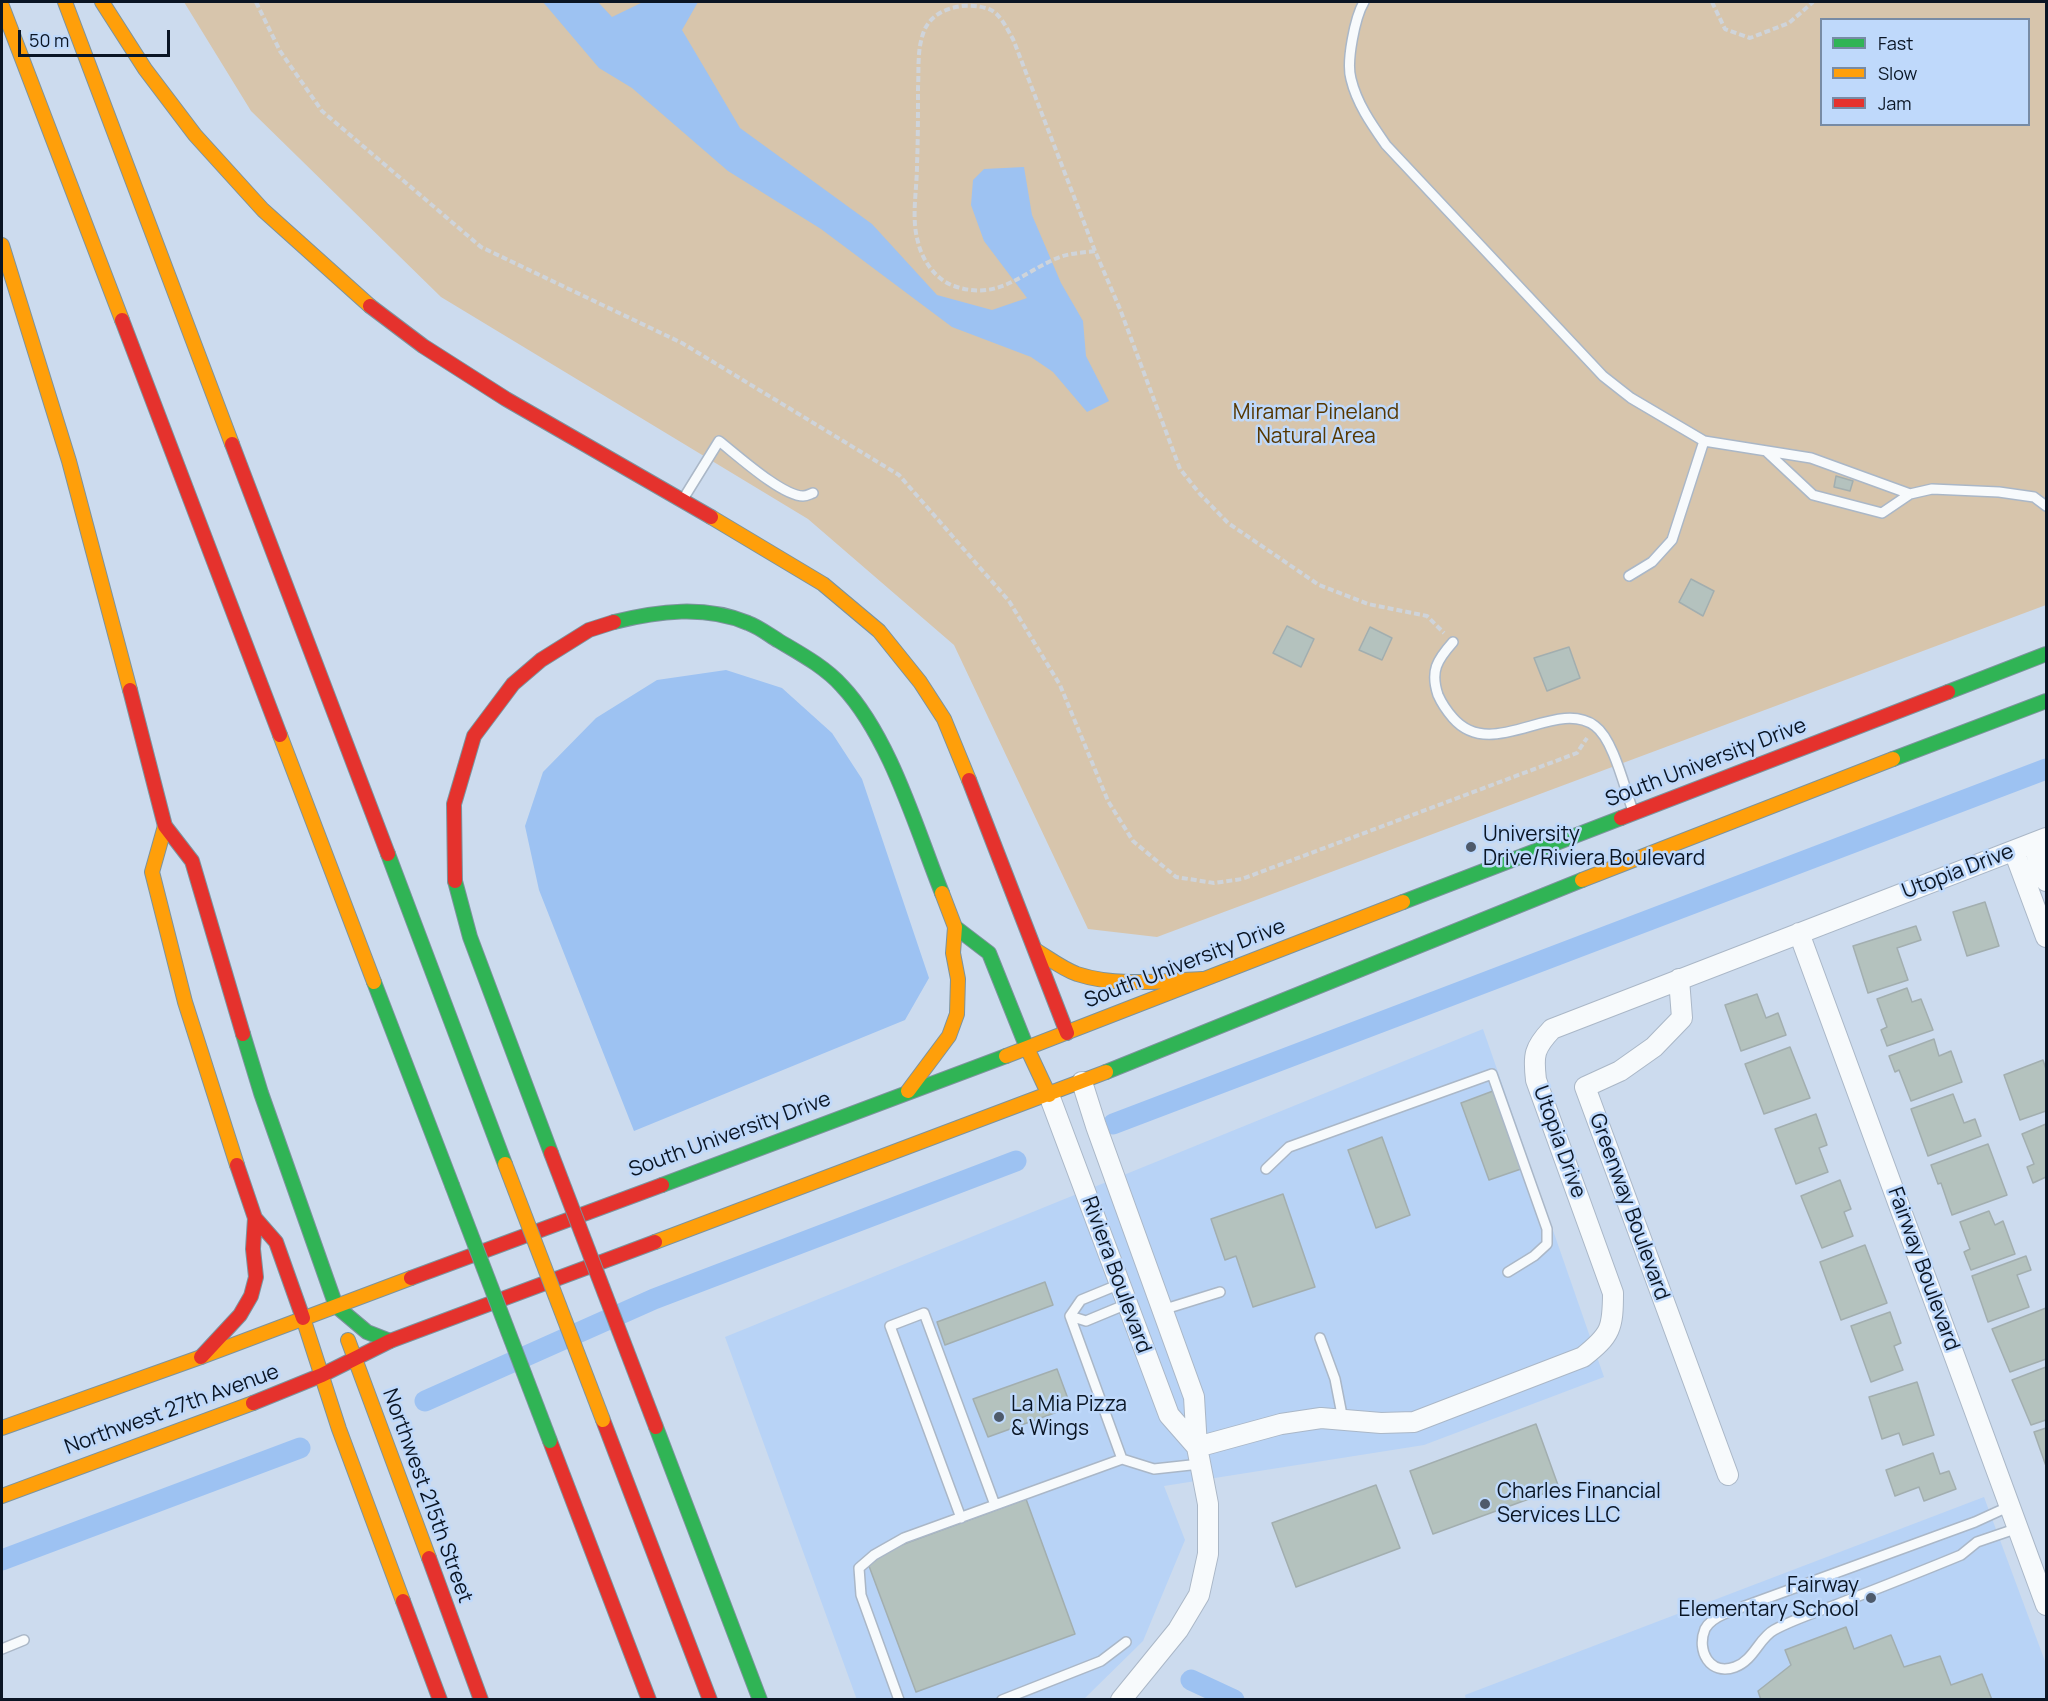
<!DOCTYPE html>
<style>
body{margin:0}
#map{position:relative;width:2048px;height:1701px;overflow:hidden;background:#ccdbee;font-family:Manrope,sans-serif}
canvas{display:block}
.frame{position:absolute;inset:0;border:3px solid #0a1524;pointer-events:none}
.legend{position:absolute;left:1820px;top:18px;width:210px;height:108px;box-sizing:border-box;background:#bfd9fb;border:2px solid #778ba5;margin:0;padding:8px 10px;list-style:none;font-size:18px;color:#0a1524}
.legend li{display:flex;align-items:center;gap:12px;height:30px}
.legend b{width:30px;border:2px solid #778ba5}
.scale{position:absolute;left:18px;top:30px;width:152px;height:27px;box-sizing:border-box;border:3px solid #0a1524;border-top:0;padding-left:8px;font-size:18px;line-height:21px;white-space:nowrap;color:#0a1524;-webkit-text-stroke:4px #bfd9fb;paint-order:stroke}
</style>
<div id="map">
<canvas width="2048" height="1701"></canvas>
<div class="frame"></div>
<ul class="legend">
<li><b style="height:8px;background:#30b455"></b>Fast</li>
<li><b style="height:8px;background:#ff9f0a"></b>Slow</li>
<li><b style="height:8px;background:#e5322d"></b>Jam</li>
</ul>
<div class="scale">50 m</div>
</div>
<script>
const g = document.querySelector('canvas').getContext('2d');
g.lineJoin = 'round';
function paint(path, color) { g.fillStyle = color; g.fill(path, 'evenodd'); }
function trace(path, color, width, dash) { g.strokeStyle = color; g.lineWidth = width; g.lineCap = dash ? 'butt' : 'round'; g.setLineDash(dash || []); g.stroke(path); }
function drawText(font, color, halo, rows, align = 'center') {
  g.font = font + ' Manrope,sans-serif'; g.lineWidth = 5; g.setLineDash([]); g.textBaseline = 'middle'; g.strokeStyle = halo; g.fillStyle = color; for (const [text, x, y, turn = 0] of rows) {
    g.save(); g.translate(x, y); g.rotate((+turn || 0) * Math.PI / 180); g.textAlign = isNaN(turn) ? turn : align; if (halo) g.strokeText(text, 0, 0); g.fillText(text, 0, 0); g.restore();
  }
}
paint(new Path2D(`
 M 1483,1029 L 1604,1377 L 1424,1445 L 1164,1486 L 1185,1540 L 1143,1641 L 1084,1699 L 857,1700 L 725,1337 Z
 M 1984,1497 L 2046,1664 L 2046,1699 L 1466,1700 L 1465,1695 Z`), '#b8d3f6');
paint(new Path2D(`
 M 184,2 L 2046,2 L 2046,605 L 1157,937 L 1088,929 L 954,645 L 808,519 L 441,297 L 251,111 ZM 1822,20 L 2028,20 L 2028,124 L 1822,124 Z`), '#d7c5ac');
paint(new Path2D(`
 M 543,2 L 598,2 L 612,17 L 643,2 L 698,2 L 682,30 L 740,128 L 872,224 L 937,295 L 992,310 L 1027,298 L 984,241 L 971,205 L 973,180 L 984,169 L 1024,167 L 1032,215 L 1061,283 L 1083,321 L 1086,356 L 1109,401 L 1087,412 L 1053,372 L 1031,357 L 952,327 L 821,229 L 728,171 L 632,88 L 599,68 Z
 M 726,670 L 782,688 L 832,733 L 862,779 L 929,978 L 905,1020 L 634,1131 L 539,890 L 525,826 L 543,772 L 596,718 L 657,680 Z`), '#9dc2f2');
trace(new Path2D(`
 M 1113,1124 L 2046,769
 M 425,1401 L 654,1299 L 1016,1161
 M 2,1560 L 300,1448
 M 1191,1680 L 1234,1700`), '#9dc2f2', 21);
const building = new Path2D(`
 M 1836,476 L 1853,481 L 1850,491 L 1834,487 Z
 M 1691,579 L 1714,591 L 1703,616 L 1679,602 Z
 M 1287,626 L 1314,639 L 1301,667 L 1273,653 Z
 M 1370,627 L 1392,638 L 1382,660 L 1359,650 Z
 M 1569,647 L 1580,678 L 1547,691 L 1534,658 Z
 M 1985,902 L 1999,946 L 1967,956 L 1953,912 Z
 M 1916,926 L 1921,940 L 1897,948 L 1908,980 L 1868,993 L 1853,946 Z
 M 1907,988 L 1912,1002 L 1921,999 L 1933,1030 L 1887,1046 L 1881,1030 L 1887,1027 L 1877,999 Z
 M 1757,994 L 1766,1018 L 1778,1013 L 1786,1035 L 1741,1051 L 1725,1005 Z
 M 1934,1039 L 1939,1056 L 1951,1051 L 1962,1082 L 1911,1101 L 1899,1070 L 1895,1072 L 1889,1056 Z
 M 1790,1047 L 1810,1098 L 1764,1114 L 1745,1064 Z
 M 2043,1060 L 2046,1069 L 2046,1111 L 2020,1120 L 2004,1075 Z
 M 1493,1091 L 1521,1169 L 1489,1180 L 1461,1103 Z
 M 1953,1094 L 1964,1123 L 1975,1119 L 1981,1136 L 1928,1156 L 1911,1109 Z
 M 1816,1114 L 1827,1145 L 1819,1148 L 1828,1172 L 1796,1184 L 1775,1129 Z
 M 2046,1124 L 2046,1177 L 2033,1183 L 2027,1167 L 2034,1164 L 2022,1134 Z
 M 1382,1137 L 1410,1215 L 1376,1228 L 1348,1150 Z
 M 1988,1144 L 2007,1195 L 1952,1215 L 1941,1183 L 1938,1184 L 1931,1165 Z
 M 1840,1180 L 1851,1209 L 1844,1212 L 1853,1236 L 1822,1248 L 1801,1196 Z
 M 1283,1194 L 1315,1287 L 1253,1307 L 1236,1256 L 1225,1260 L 1211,1219 Z
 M 1989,1211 L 1995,1225 L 2003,1221 L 2015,1254 L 1971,1270 L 1964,1252 L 1970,1249 L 1960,1222 Z
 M 1865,1245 L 1887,1303 L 1841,1320 L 1820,1262 Z
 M 2026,1256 L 2031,1270 L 2017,1275 L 2029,1307 L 1988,1322 L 1972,1276 Z
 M 1045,1282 L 1053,1305 L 945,1345 L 937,1322 Z
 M 2046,1308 L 2046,1359 L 2010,1372 L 1992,1329 Z
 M 1890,1312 L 1901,1343 L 1894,1346 L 1903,1370 L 1871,1382 L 1851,1326 Z
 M 2046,1367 L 2046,1420 L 2031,1425 L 2012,1380 Z
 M 1057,1369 L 1071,1407 L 988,1437 L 973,1399 Z
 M 1917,1382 L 1934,1435 L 1903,1445 L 1899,1433 L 1882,1439 L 1869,1397 Z
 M 1536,1424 L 1559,1488 L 1433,1534 L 1410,1471 Z
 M 2046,1428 L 2046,1466 L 2034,1432 Z
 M 1933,1453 L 1940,1474 L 1949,1471 L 1956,1489 L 1924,1501 L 1919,1487 L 1895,1496 L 1886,1470 Z
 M 1376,1485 L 1400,1548 L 1296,1587 L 1272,1523 Z
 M 1026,1499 L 1075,1634 L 916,1692 L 866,1558 Z
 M 1846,1627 L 1854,1649 L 1891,1635 L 1904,1667 L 1940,1656 L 1951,1685 L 1982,1674 L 1992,1700 L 1761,1700 L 1758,1691 L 1791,1665 L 1785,1650 Z`);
paint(building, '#b4c2be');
trace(building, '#a2aeaf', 1.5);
const lane = new Path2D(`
 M 1364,2 C 1355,17 1346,62 1351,79 C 1357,104 1372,125 1386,145 L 1603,376 L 1631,398 L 1704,441 L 1811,458 L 1910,494
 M 1767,452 L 1813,495 L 1882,513 L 1910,494 L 1932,489 L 1999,492 L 2034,497 L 2046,506
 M 685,496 L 719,441 C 737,455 782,496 803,496 C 807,496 810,494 813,493
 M 1629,576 L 1652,562 L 1672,540 L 1704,441
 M 1453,642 C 1437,660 1430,671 1438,695 C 1442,704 1446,710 1453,718 C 1492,763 1556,697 1595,726 C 1613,739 1624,786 1632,808
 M 1266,1169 L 1289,1147 L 1492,1074 L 1547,1229 L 1547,1244 L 1534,1256 L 1508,1272
 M 1120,1284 L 1081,1300 L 1070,1316 L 1086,1321 L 1127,1304
 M 1162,1310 L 1220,1292
 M 1070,1316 L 1122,1459
 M 1320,1338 L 1335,1379 L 1343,1420
 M 2010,1506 L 1975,1522 L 1726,1613 C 1719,1616 1709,1621 1705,1629 C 1696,1651 1710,1676 1735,1667 C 1754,1660 1759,1638 1774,1630 C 1794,1619 1817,1612 1838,1604 C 1879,1588 1920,1572 1961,1555 L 1977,1542 L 2018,1528
 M 961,1518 L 890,1326 L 924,1313 L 995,1505
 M 2,1649 L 24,1640
 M 899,1700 L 861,1595 L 859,1568 L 874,1555 L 904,1538 L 1122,1459 L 1154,1469 L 1200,1464
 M 1002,1700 L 1101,1661 L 1126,1642`);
const street = new Path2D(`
 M 2033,844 L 2046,881
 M 2014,851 L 2046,937
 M 1799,933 L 2046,1605
 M 1679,979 L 1682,1018 L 1654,1047 L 1620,1071 L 1585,1087 L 1728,1475
 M 1082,1082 L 1096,1126 L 1194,1397 L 1197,1447 L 1208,1504 L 1208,1554 L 1199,1595 L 1178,1630 L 1121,1700
 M 1049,1095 L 1169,1415 L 1197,1447
 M 1197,1447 L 1281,1424 L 1321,1418 L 1381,1423 L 1414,1422 L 1583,1357 C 1611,1335 1613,1328 1613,1293 L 1536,1080 C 1533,1055 1534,1048 1552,1029 L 2046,838`);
const fast = new Path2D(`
 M 614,622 C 658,611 705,605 748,623 C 759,627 769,635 779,641 C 801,654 825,667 842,686 C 890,737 916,828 942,893
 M 1948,692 L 2046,654
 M 1893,759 L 2046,701
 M 388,854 L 505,1164
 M 455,881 L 470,937 L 551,1153
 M 1403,902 L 1621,818
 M 955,927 L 989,953 L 1027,1048
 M 374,982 L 452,1185
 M 243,1034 L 261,1093 L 336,1306 L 367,1332 L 390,1341
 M 1106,1072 L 1582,880
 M 662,1185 L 1006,1056
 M 656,1427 L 760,1700`);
const slow = new Path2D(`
 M 65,2 L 232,444
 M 102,2 L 145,69 L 195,135 L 263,210 L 370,306
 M 2,6 L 122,320
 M 2,245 L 69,461 L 130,690
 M 711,517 L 823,584 L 879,631 L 920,682 L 944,719 L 969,780
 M 280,735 L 374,982
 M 165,826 L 152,872 L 185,1002 L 237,1165
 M 1582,880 L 1893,759
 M 1037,951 C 1050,959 1063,969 1077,974 C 1117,987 1161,981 1202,979
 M 1027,1048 L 1049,1095
 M 1006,1056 L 1403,902
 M 908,1091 L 949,1036 L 957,1014 L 958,979 L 953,953 L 955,927 L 942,893
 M 655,1242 L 1106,1072
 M 303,1318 L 339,1429 L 403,1601
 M 348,1340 L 429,1558
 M 2,1428 L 201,1357 L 411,1278
 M 2,1496 L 253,1403`);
const jam = new Path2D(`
 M 370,306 L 423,346 L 506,399 L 711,517
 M 122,320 L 280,735
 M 232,444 L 388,854
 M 130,690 L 165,826 L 192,861 L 243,1034
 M 969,780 L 1067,1033
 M 1621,818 L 1948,692
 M 455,881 L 454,804 L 474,736 L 513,684 L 541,660 L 589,630 L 614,622
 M 237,1165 L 255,1218 L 276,1242 L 303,1318
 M 411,1278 L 662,1185
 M 201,1357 L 240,1315 L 251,1296 L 256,1277 L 253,1249 L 255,1218
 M 253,1403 L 322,1375 L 390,1341 L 655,1242
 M 603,1420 L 710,1700
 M 550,1441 L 649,1700
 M 429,1558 L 481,1700
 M 403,1601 L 440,1700`);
trace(lane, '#aab7c7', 12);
trace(street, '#aab7c7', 22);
trace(fast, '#7c939d', 16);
trace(slow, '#7c939d', 16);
trace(jam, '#7c939d', 16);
trace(new Path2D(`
 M 256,2 L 280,51 L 322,111 L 481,247 L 682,343 L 899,475 L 1009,601 L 1060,685 L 1108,801 L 1133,841 L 1176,877 L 1214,883 L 1242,879 L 1577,753 L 1587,738
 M 1712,2 L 1725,29 L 1750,38 L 1789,23 L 1813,2
 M 1095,251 C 1081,253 1068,253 1055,259 C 1019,275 997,301 954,286 C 936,280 922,260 918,242 C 911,218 917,190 917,165 C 918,140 918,114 918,88 C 919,70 917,51 923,34 C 931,7 968,0 991,10 C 1001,15 1007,29 1013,39 L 1095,251 L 1120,309 L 1180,469 L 1200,494 L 1228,523 L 1319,585 L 1368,604 L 1427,616 L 1444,633`), '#cfd4da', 4, [6, 3]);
trace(lane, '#f7fafc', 9);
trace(street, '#f7fafc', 20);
trace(fast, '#30b455', 14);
trace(slow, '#ff9f0a', 14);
trace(jam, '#e5322d', 14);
const fastBridge = new Path2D(`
 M 452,1185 L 550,1441`);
const slowBridge = new Path2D(`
 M 505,1164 L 603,1420`);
const jamBridge = new Path2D(`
 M 551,1153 L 656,1427`);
trace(fastBridge, '#7c939d', 16, []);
trace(slowBridge, '#7c939d', 16, []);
trace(jamBridge, '#7c939d', 16, []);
trace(fastBridge, '#30b455', 14);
trace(slowBridge, '#ff9f0a', 14);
trace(jamBridge, '#e5322d', 14);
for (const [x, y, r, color] of [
 [1471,847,6,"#4e5a6b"],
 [999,1417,6,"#4e5a6b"],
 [1485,1504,6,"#4e5a6b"],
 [1871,1598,6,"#4e5a6b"]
]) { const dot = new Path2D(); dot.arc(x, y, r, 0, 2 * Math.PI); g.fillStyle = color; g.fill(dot); trace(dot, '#bfd9fb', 2); }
drawText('21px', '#563700', '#bfd9fb', [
 ["Miramar Pineland",1316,413],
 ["Natural Area",1316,437]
]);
drawText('21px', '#0a1524', '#bfd9fb', [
 ["South University Drive",1706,763,-21],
 ["Utopia Drive",1958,872,-21],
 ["South University Drive",1185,964,-21],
 ["South University Drive",730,1135,-20],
 ["Utopia Drive",1559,1142,70],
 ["Greenway Boulevard",1629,1207,70],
 ["Fairway Boulevard",1923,1269,70],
 ["Riviera Boulevard",1116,1275,70],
 ["Northwest 27th Avenue",172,1410,-20],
 ["Northwest 215th Street",427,1496,70]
]);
drawText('21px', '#0a1524', '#bfd9fb', [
 ["University",1483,835],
 ["Drive/Riviera Boulevard",1483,859],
 ["La Mia Pizza",1011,1405],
 ["& Wings",1011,1429],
 ["Charles Financial",1497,1492],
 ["Services LLC",1497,1516],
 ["Fairway",1859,1586,"right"],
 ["Elementary School",1859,1610,"right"]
], 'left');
</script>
